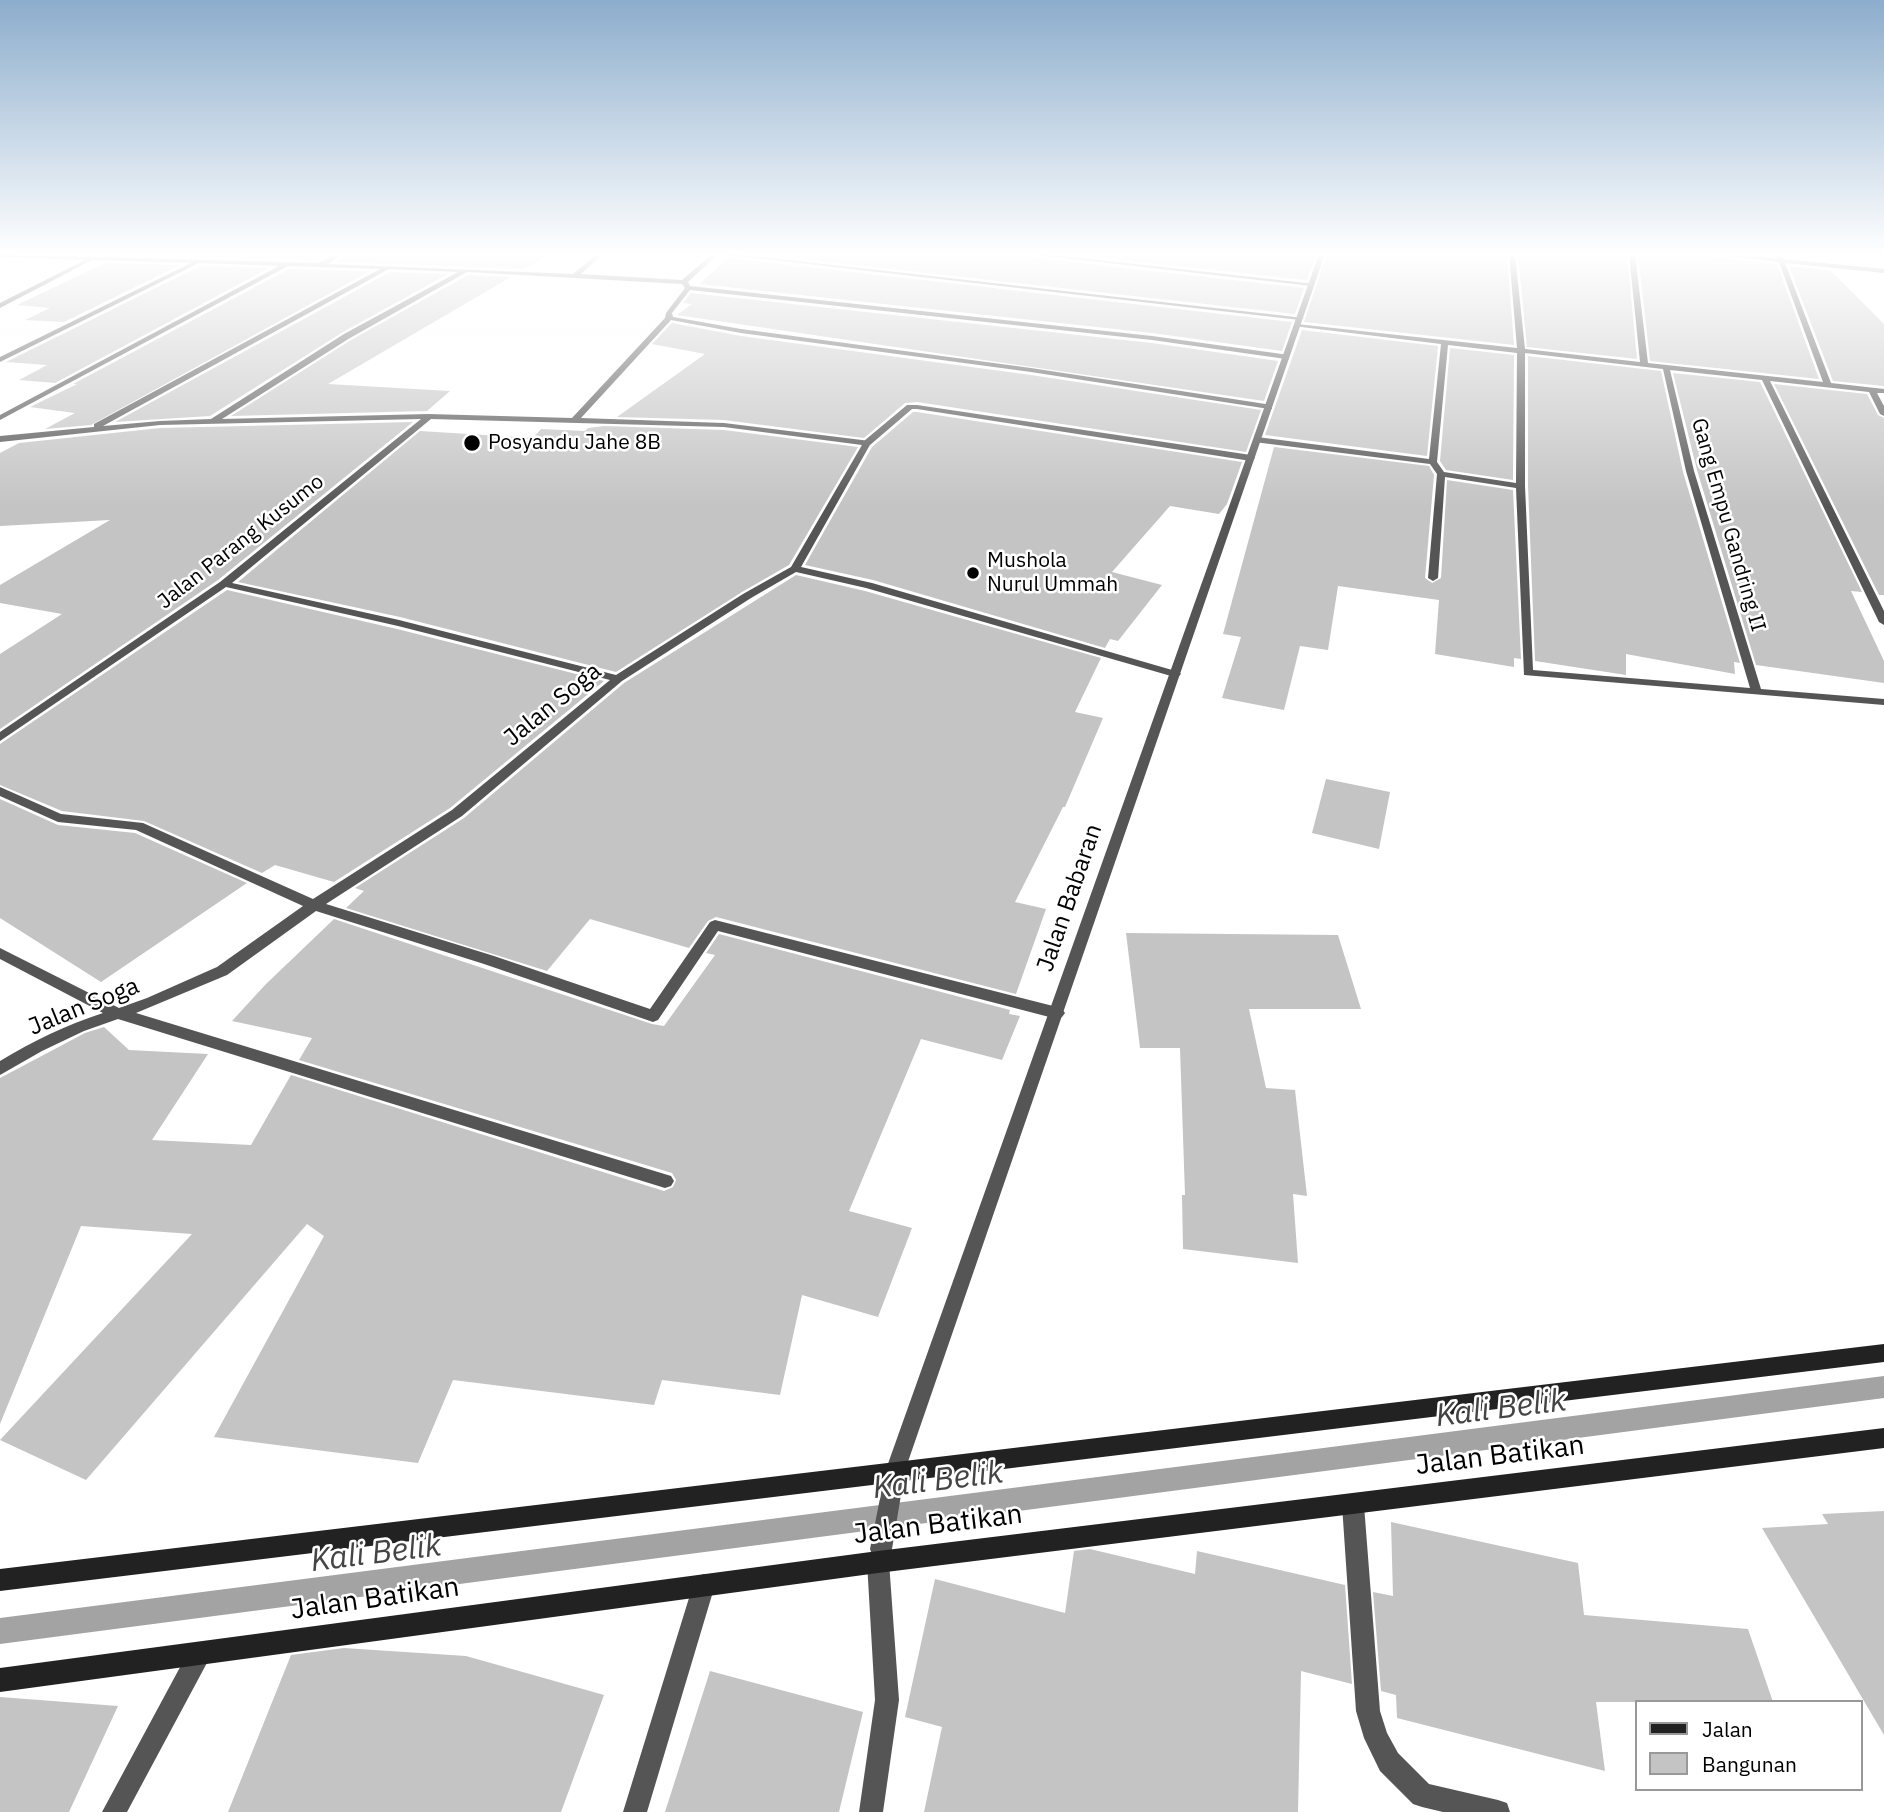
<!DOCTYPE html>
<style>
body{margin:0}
#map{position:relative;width:1884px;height:1812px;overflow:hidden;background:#fff;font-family:"IBM Plex Sans",sans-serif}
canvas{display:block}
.legend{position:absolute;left:1635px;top:1700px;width:228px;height:91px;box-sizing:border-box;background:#fff;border:2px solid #999;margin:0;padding:9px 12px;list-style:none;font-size:21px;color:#000}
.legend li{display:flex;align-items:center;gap:14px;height:35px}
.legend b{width:35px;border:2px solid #999}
</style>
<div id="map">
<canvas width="1884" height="1812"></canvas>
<ul class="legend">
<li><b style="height:9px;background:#222"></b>Jalan</li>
<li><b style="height:19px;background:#c4c4c4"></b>Bangunan</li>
</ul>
</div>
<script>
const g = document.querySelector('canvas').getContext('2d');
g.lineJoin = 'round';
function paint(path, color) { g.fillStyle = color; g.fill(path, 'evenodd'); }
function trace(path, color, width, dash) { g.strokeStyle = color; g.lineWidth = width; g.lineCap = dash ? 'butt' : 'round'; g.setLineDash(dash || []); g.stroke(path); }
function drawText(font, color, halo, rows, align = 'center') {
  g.font = font + ' "IBM Plex Sans",sans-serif'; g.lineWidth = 5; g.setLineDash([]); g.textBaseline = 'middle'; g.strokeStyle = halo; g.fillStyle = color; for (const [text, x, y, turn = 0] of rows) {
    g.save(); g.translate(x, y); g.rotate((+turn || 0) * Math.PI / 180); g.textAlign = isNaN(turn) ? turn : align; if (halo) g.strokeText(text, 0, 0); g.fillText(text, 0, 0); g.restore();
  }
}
paint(new Path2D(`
 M 1884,1376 L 1884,1398 L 0,1644 L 0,1618 Z`), '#a3a3a3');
paint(new Path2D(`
 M 125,254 L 330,254 L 318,260 L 122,255 Z
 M 344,254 L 551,254 L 524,269 L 336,262 Z
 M 757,254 L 1024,254 L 1027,257 L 1304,288 L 1295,314 Z
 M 1066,254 L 1316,254 L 1307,280 Z
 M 1327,254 L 1507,254 L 1514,345 L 1304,322 Z
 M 1518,254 L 1627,254 L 1637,359 L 1527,347 Z
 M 1638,254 L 1711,254 L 1714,257 L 1777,264 L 1819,379 L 1650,361 Z
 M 729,258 L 1292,322 L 1282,351 L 1152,333 L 699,284 Z
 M 105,263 L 180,265 L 64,322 L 25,320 L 50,308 L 17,305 Z
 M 200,266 L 269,268 L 55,383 L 19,380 L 47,365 L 6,362 Z
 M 1789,266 L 1830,270 L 1884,324 L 1884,386 L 1833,381 Z
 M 289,269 L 370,271 L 91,425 L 45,429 L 75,413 L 30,407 L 77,384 L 73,384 Z
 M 390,272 L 448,274 L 343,332 L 210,416 L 115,422 Z
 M 468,275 L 511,277 L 328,384 L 450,391 L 427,411 L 231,416 L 351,340 Z
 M 691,293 L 1152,343 L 1278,361 L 1264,401 L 677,315 L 692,304 L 683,303 Z
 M 672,323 L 741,336 L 1031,375 L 1261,410 L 1246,452 L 917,402 L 905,403 L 864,438 L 724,420 L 617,417 L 705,354 L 652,344 Z
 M 1302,330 L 1438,346 L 1427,456 L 1265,435 Z
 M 1450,348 L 1514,355 L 1513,480 L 1446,470 L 1440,461 Z
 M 1528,356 L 1661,371 L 1683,472 L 1740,663 L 1734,662 L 1735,674 L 1626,654 L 1626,675 L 1535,661 L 1528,486 Z
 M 1673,373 L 1760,382 L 1862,592 L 1851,591 L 1884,661 L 1884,683 L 1756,665 L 1697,470 Z
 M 1774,384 L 1867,394 L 1878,415 L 1884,418 L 1884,595 L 1879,595 Z
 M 913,412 L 917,412 L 1242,462 L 1227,504 L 1219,514 L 1170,506 L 1112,572 L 1162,585 L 1118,641 L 1110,639 L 1105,648 L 873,580 L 805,565 L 872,447 Z
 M 413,422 L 218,580 L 0,729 L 0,654 L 62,614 L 0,603 L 0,585 L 110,520 L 0,526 L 0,453 L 19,443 L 160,428 Z
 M 604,426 L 724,430 L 858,447 L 789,565 L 742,592 L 616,672 L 400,617 L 238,582 L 420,431 L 533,438 L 541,429 L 585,431 L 588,428 Z
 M 1274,447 L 1429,466 L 1434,475 L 1425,578 L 1432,583 L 1441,578 L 1447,480 L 1513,490 L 1521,659 L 1514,658 L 1514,667 L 1435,654 L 1439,600 L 1338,586 L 1328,650 L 1300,646 L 1284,710 L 1222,698 L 1241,637 L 1223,634 Z
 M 796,575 L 865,591 L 1101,658 L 1075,712 L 1103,718 L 1065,807 L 1063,807 L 1015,902 L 1046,909 L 1016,994 L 716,917 L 708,921 L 689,948 L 590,919 L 547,971 L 346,908 L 364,891 L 355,888 L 464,818 L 624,683 Z
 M 227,590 L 397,629 L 604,681 L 450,808 L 334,882 L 275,865 L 262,873 L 144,821 L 62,811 L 0,785 L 0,744 Z
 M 1326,779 L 1390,792 L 1379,849 L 1312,833 Z
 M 0,799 L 58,825 L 135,833 L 247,883 L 101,982 L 0,918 Z
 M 334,919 L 652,1024 L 664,1026 L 715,955 L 706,953 L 719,934 L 1010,1010 L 1009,1014 L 1020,1016 L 1002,1060 L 921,1039 L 849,1211 L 912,1228 L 878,1317 L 802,1295 L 780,1395 L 662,1380 L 654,1405 L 453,1380 L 418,1463 L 214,1437 L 324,1236 L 307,1224 L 86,1480 L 0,1440 L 192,1234 L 81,1226 L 0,1424 L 0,1078 L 85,1033 L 104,1027 L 129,1050 L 208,1054 L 152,1140 L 251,1145 L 291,1075 L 664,1191 L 673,1187 L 676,1180 L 672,1173 L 299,1060 L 312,1038 L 232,1021 L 265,985 Z
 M 1126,933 L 1338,935 L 1361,1009 L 1249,1009 L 1266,1088 L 1295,1090 L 1307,1196 L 1293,1194 L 1298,1263 L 1183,1249 L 1182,1195 L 1185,1195 L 1180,1048 L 1140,1048 Z
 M 1884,1511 L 1884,1735 L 1762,1528 L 1828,1524 L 1822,1514 Z
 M 1391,1522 L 1578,1563 L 1584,1615 L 1748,1629 L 1773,1702 L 1596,1702 L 1605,1771 L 1397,1718 L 1396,1695 L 1381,1691 L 1373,1592 L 1393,1596 Z
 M 1090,1549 L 1195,1574 L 1197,1551 L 1345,1585 L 1352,1684 L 1301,1671 L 1298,1812 L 924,1812 L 942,1727 L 905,1717 L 935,1579 L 1065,1613 L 1074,1551 Z
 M 344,1648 L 466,1656 L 604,1695 L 561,1812 L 228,1812 L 291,1655 Z
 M 710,1671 L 863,1712 L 839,1812 L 665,1812 Z
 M 0,1697 L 118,1706 L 69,1812 L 0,1812 Z`), '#c4c4c4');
paint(new Path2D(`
 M 907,405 L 917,405 L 1251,455 L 1255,458 L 1251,461 L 917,409 L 912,409 L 870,445 L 864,445 L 864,441 Z`), '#555');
paint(new Path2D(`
 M 0,254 L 319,263 L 335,254 L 342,254 L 328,264 L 573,274 L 597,254 L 603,254 L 581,274 L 682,280 L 712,254 L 718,254 L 688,282 L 690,286 L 1152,336 L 1289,355 L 1289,359 L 1286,359 L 1152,340 L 690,290 L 672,313 L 673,317 L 741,329 L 1031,368 L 1272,405 L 1272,409 L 1269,409 L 1031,372 L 741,333 L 671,320 L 581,418 L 724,423 L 870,441 L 871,443 L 801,567 L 872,583 L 1179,672 L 1181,674 L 1179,676 L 1171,676 L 866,588 L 796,572 L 751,598 L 622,681 L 462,816 L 326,904 L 494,956 L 650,1009 L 710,922 L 715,920 L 1057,1007 L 1062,1009 L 1065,1013 L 1062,1017 L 1057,1019 L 718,931 L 658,1020 L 653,1022 L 484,964 L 316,911 L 227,975 L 136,1013 L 671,1176 L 674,1181 L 671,1186 L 665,1188 L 118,1019 L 84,1031 L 42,1051 L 0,1075 L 0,1061 C 33,1041 66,1025 103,1013 L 0,959 L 0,948 L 119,1008 L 147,998 L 217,967 L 303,906 L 136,830 L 58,822 L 0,796 L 0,787 L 61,814 L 143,823 L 313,899 L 452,810 L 610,680 L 398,626 L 226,587 L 0,741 L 0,732 L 220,582 L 421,419 L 160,425 L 0,442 L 0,436 L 94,427 L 94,424 L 380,269 L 288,266 L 0,420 L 0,415 L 279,266 L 199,263 L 0,362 L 0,357 L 191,263 L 92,260 L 0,308 L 0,303 L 85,260 L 0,257 ZM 389,269 L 458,272 L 344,334 L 211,419 L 160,421 L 103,426 ZM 467,272 L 682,284 L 685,288 L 666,313 L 665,318 L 572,418 L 429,414 L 222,419 L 350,338 ZM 431,419 L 724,427 L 862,445 L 791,567 L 743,594 L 616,675 L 399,620 L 232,583 Z
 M 719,254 L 736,254 L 1304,318 L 1300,320 Z
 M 1027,254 L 1045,254 L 1315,284 L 1312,286 Z
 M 1509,254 L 1515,254 L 1525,349 L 1640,362 L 1629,254 L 1635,254 L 1648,363 L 1823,382 L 1779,262 L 1714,254 L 1777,258 L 1777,254 L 1781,254 L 1784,259 L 1884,269 L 1884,273 L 1785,263 L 1831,383 L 1884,389 L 1884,393 L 1877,393 L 1884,406 L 1884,416 L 1880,414 L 1869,392 L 1770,381 L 1884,611 L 1884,625 L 1879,622 L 1762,380 L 1670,370 L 1694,471 L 1761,689 L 1884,699 L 1884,705 L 1524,675 L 1516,488 L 1445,477 L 1438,578 L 1433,581 L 1428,578 L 1437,474 L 1430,464 L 1254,442 L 1254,438 L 1257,437 L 1429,459 L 1441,344 L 1293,326 L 1297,324 L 1517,348 ZM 1448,345 L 1517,353 L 1516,483 L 1444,472 L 1437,462 ZM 1525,353 L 1663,369 L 1686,471 L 1750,688 L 1533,670 L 1525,486 Z
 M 1353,1494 L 1360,1498 L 1364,1505 L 1380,1711 L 1387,1733 L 1398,1753 L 1429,1784 L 1498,1800 L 1507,1803 L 1510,1812 L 1443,1812 L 1422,1807 L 1413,1804 L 1380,1771 L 1364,1738 L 1356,1711 L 1342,1505 L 1346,1498 Z
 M 878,1551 L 886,1554 L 889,1562 L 899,1700 L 883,1812 L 859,1812 L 875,1700 L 867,1562 L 870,1554 Z
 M 704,1574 L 712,1577 L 715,1585 L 647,1812 L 623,1812 L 693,1585 L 696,1577 Z
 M 200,1642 L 208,1645 L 211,1653 L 208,1661 L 127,1812 L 102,1812 L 192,1645 Z`), '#555');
paint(new Path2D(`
 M 1319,254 L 1325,254 L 902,1479 L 903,1483 L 892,1549 L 889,1557 L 881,1560 L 873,1557 L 870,1549 L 883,1483 L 886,1475 L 885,1472 Z`), '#555');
paint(new Path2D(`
 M 1884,1344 L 1884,1362 L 0,1591 L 0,1569 Z
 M 1884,1428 L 1884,1448 L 878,1573 L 0,1692 L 0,1668 L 878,1551 Z`), '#222');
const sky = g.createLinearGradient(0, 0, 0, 507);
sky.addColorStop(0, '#8cadcc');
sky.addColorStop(0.5, '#fff');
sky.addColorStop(1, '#ffffff00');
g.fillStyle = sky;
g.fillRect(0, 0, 1884, 507);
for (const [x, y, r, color] of [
 [472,443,9,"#000"],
 [973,573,7,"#000"]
]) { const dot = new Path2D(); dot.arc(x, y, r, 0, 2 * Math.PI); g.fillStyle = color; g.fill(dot); trace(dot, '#fff', 2.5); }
drawText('21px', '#000', '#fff', [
 ["Posyandu Jahe 8B",488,443],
 ["Mushola",987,561],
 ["Nurul Ummah",987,585]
], 'left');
drawText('21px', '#000', '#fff', [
 ["Gang Empu Gandring II",1728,525,74],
 ["Jalan Parang Kusumo",241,542,-38]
]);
drawText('24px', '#000', '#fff', [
 ["Jalan Soga",553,705,-39],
 ["Jalan Babaran",1070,898,-71],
 ["Jalan Soga",84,1007,-22]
]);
drawText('28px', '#000', '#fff', [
 ["Jalan Batikan",1500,1456,-7],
 ["Jalan Batikan",938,1525,-7],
 ["Jalan Batikan",375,1599,-8]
]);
drawText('italic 32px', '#444', '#fff', [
 ["Kali Belik",1501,1409,-7],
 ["Kali Belik",938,1481,-7],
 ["Kali Belik",376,1554,-7]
]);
</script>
